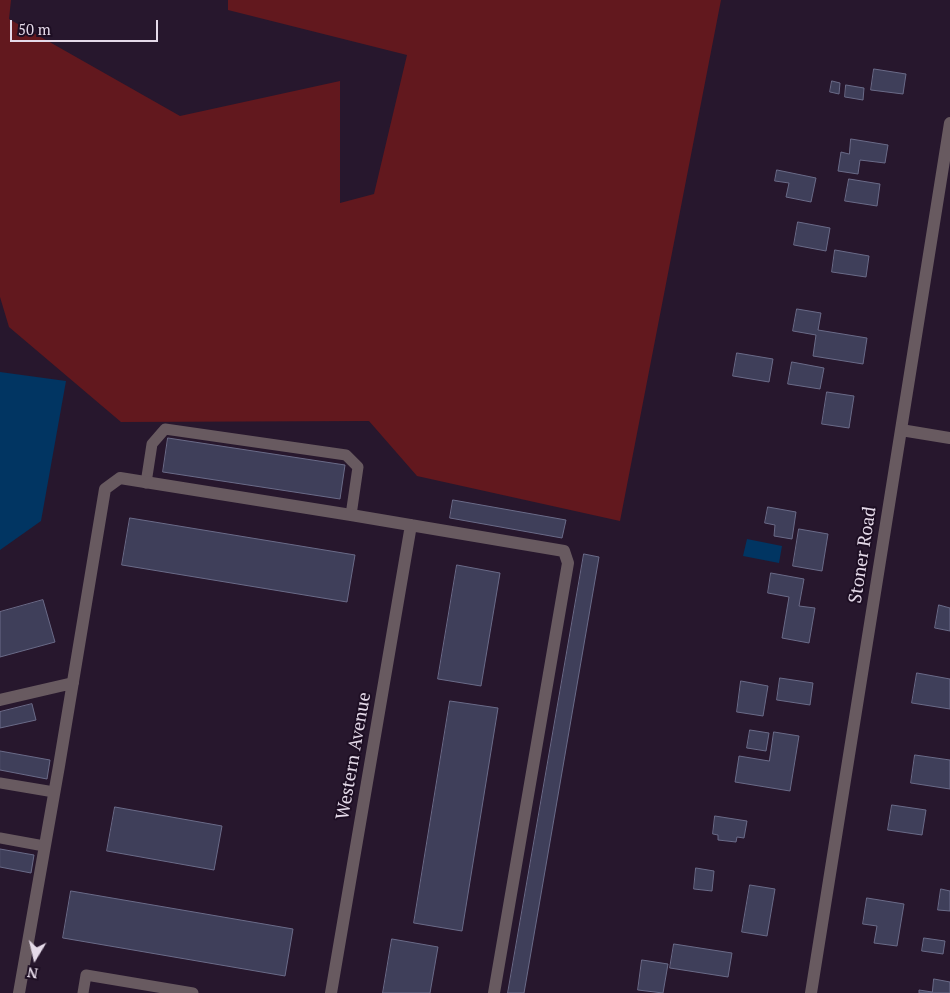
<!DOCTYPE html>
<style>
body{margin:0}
#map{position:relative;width:950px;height:993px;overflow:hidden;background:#27172d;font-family:"PT Serif",serif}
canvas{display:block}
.north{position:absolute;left:10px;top:933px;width:50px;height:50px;-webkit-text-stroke:4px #1d0e23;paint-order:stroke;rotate:189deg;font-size:14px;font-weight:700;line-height:20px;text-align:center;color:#e5dae9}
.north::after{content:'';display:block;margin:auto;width:18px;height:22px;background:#e5dae9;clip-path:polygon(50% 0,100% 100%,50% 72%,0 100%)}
.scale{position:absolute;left:10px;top:20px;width:148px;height:22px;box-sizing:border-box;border:2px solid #e5dae9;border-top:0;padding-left:6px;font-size:15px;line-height:18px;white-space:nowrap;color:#e5dae9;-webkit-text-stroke:4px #1d0e23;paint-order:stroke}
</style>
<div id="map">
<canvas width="950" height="993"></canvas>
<div class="north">N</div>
<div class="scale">50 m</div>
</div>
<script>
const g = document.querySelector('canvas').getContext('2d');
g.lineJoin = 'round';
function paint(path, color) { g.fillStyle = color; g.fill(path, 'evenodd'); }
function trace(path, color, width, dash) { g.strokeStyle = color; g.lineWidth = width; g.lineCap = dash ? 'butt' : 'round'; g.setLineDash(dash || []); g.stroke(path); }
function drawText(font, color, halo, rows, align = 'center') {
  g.font = font + ' "PT Serif",serif'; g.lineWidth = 4; g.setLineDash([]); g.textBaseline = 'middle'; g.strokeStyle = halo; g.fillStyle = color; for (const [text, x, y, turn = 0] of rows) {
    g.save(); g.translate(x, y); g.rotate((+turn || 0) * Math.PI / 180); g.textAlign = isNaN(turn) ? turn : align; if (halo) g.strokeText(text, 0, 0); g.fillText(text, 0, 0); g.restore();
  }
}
paint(new Path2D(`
 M 0,0 L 11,0 L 9,19 L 180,116 L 340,81 L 340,203 L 374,194 L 407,55 L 228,10 L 228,0 L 721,0 L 620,521 L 417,476 L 369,421 L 121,422 L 9,327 L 0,297 Z`), '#62181e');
paint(new Path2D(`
 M 0,372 L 66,381 L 41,521 L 0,550 Z
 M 747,539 L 782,546 L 779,563 L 743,556 Z`), '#013562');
const building = new Path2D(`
 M 874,69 L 906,74 L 903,94 L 871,90 Z
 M 832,81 L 840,83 L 839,94 L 830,92 Z
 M 846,85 L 864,88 L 863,100 L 845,97 Z
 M 851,139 L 888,145 L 885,163 L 860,160 L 858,174 L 838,171 L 841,152 L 849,154 Z
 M 777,170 L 816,178 L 811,202 L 786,197 L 789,183 L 775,181 Z
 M 849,179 L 880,184 L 877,206 L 845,201 Z
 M 798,222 L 830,228 L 826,251 L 794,245 Z
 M 835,250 L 869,256 L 866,277 L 832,272 Z
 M 797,309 L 821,313 L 818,330 L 867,338 L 863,364 L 813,356 L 816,335 L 793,331 Z
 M 737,353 L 773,359 L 769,382 L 733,376 Z
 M 792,362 L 824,368 L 820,389 L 788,384 Z
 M 827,392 L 854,396 L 849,428 L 822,424 Z
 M 168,438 L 345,465 L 340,499 L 163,472 Z
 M 453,500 L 566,520 L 562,538 L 450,518 Z
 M 768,507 L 796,512 L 792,539 L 774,536 L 775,525 L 765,523 Z
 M 130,518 L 355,555 L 347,602 L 122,565 Z
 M 799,529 L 828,534 L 822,571 L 793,566 Z
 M 584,554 L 599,557 L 524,993 L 508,993 Z
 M 457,565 L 500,573 L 481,686 L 438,679 Z
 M 771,573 L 804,579 L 799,606 L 815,608 L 809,643 L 782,638 L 789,597 L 768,593 Z
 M 43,600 L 55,642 L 0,657 L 0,612 Z
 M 939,605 L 950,608 L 950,631 L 935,628 Z
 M 917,673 L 950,679 L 950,709 L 912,703 Z
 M 780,678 L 813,683 L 810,705 L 777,700 Z
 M 741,681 L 768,686 L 763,716 L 737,712 Z
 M 450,701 L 498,708 L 462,931 L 414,923 Z
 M 32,704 L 36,720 L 0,728 L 0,712 Z
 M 750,730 L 769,733 L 766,751 L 747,748 Z
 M 774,732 L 799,736 L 790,791 L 735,782 L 739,756 L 769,761 Z
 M 0,751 L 50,760 L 47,779 L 0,770 Z
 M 915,755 L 950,760 L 950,789 L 911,783 Z
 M 892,805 L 926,810 L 922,835 L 888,830 Z
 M 115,807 L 222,826 L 214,870 L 107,851 Z
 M 715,816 L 747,821 L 744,838 L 737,837 L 736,842 L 718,840 L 718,835 L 713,834 Z
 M 0,849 L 34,855 L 31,873 L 0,867 Z
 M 696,868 L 714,871 L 712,891 L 694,889 Z
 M 750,885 L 775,889 L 767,936 L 742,932 Z
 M 941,889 L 950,891 L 950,911 L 938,910 Z
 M 71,891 L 293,929 L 285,976 L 63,938 Z
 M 867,898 L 904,904 L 897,946 L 874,943 L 877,926 L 863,924 Z
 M 924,938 L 945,941 L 943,954 L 922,951 Z
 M 392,939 L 438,947 L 430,993 L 383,993 Z
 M 674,944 L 732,953 L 728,977 L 670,968 Z
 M 642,960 L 668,964 L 663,993 L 638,990 Z
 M 934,979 L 950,982 L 950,993 L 919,993 L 919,990 L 932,992 Z`);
paint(building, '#3f3f5a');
trace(building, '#6a6b88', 1);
trace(new Path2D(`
 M 146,483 L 152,444 L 165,429 L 346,455 L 358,467 L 351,515
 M 0,783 L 54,792
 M 0,838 L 44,846
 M 83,993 L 86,975 L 193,993`), '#685a60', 11);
trace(new Path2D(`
 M 901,430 L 950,438
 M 0,700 L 73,683
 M 19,993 L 59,766 L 105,489 L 120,478 L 351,515 L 564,551 L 568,563 L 494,993
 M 331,993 L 411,525
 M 811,993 L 950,123`), '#685a60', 12);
drawText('18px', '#e5dae9', '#1d0e23', [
 ["Stoner Road",863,555,-81],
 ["Western Avenue",354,756,-80]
]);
</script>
